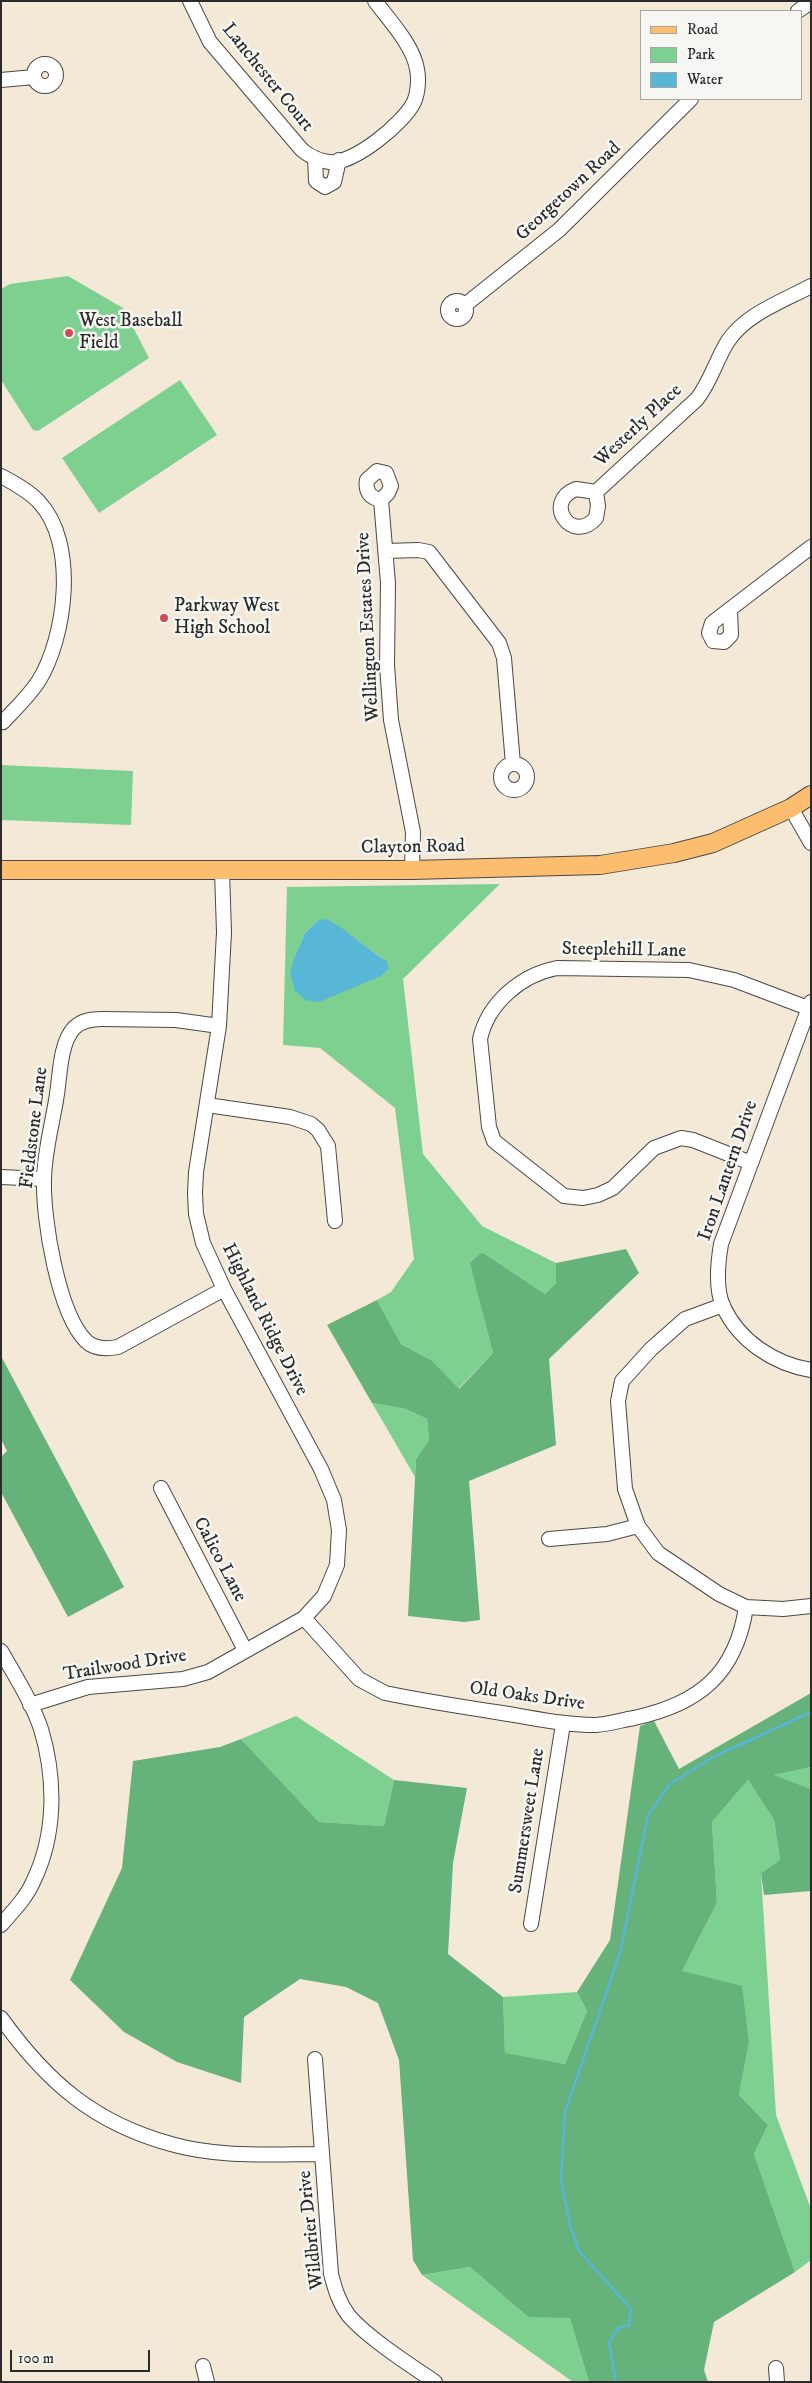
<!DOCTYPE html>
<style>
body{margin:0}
#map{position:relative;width:812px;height:2383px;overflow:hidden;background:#f4e9d7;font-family:"IM FELL DW Pica",serif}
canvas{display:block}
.frame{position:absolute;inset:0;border:2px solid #2b2b2b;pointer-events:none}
.legend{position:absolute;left:640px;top:10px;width:162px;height:90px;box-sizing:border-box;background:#f6f6f2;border:1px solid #a5a5a2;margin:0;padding:6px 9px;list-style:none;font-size:15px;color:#2b2b2b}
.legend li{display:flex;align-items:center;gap:10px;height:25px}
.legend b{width:25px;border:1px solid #a5a5a2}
.scale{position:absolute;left:10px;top:2350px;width:140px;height:22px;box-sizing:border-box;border:2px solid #2b2b2b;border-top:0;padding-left:6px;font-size:15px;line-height:18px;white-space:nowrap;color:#2b2b2b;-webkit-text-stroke:4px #f6f6f2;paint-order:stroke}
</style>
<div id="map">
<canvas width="812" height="2383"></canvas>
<div class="frame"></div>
<ul class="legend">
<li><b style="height:6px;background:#fcbd6f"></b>Road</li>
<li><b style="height:14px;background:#7ed091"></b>Park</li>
<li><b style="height:14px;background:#58b6d6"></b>Water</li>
</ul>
<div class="scale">100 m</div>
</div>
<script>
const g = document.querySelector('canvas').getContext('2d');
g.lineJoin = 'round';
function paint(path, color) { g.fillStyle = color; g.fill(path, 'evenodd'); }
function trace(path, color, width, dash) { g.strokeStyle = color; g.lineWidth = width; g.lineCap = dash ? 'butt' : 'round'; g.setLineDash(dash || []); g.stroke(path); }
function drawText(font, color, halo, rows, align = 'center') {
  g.font = font + ' "IM FELL DW Pica",serif'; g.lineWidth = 5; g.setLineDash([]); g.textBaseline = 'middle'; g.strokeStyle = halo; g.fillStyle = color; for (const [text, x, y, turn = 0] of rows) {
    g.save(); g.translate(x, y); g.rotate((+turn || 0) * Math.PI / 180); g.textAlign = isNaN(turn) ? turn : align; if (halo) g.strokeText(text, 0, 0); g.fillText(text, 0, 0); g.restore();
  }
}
paint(new Path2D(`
 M 68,276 L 123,308 L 149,358 L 38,431 L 33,430 L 1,380 L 1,289 L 10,284 Z
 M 180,380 L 217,435 L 99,513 L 62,458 Z
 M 1,765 L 133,771 L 131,825 L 1,820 Z
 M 500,884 L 403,979 L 423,1154 L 482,1226 L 556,1263 L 556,1283 L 545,1294 L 482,1252 L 471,1263 L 493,1353 L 458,1389 L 431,1360 L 401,1344 L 377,1300 L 391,1292 L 414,1259 L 395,1108 L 320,1048 L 283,1045 L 287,887 ZM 319,920 L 386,960 L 294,958 L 305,933 Z
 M 372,1403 L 406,1409 L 427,1419 L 429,1440 L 416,1459 L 415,1477 Z
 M 296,1716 L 394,1780 L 384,1826 L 319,1822 L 241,1739 Z
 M 811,1767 L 811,1789 L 773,1775 Z
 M 748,1780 L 774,1820 L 780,1860 L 761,1873 L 776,2115 L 811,2209 L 811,2260 L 795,2272 L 754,2154 L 768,2125 L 739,2095 L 749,2043 L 682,1971 L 717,1903 L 712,1822 Z
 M 577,1992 L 587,2011 L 565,2064 L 505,2054 L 503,1997 Z
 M 470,2267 L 528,2317 L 570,2317 L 589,2382 L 573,2382 L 422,2275 Z`), '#7ed091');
paint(new Path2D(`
 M 626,1249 L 639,1273 L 549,1359 L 556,1445 L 469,1481 L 480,1620 L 464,1622 L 408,1616 L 416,1459 L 429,1440 L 427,1419 L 406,1409 L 372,1403 L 327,1325 L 377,1300 L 401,1344 L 431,1360 L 459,1389 L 493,1353 L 470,1263 L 482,1252 L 545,1294 L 556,1283 L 556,1263 Z
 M 1,1356 L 124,1587 L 68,1617 L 1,1492 L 1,1457 L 7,1451 L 1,1439 Z
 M 811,1693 L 811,1767 L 774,1775 L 811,1789 L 811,1891 L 764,1895 L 761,1873 L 780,1860 L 774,1820 L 748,1780 L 712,1822 L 717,1903 L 682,1971 L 742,1986 L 749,2043 L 739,2095 L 768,2125 L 754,2154 L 795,2272 L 714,2322 L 704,2370 L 708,2382 L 589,2382 L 570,2318 L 528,2317 L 470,2267 L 422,2275 L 413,2260 L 399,2060 L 378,2003 L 346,1987 L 300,1979 L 244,2017 L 241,2083 L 177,2062 L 124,2032 L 70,1980 L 122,1868 L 133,1761 L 220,1747 L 241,1739 L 319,1822 L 384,1826 L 394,1780 L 467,1788 L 453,1863 L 448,1954 L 503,1997 L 505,2053 L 565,2064 L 587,2011 L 577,1992 L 610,1940 L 640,1726 L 654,1721 L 679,1769 Z`), '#66b27b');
paint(new Path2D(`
 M 326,919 C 348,929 364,949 386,960 L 389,968 L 381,976 L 319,1002 L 306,1000 L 295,991 L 290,974 L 294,958 L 305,933 L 319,920 Z`), '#58b6d6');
trace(new Path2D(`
 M 616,2382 L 609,2342 L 618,2328 L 629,2325 L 631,2309 L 579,2251 L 570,2225 L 561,2179 L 565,2112 L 620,1953 L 648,1815 L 669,1785 L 711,1758 L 811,1712`), '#58b6d6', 2.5);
const minor = new Path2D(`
 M 190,1 L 210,42 L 302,150 C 309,156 320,161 329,162 C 353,165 404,123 414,102 C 418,93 419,79 417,69 C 413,45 389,20 375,1
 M 798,11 L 811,2
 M34 75a11 11 0 1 1 22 0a11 11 0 1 1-22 0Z
 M 1,80 L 34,77
 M 315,158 L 316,181 L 325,187 L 334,182 L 339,160
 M448 310a9 9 0 1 1 18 0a9 9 0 1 1-18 0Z
 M 465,305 L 559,230 L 691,99
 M 377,471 L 386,473 L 391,486 L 388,493 L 381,500 C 370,498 365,491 367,480 Z
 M 1,476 C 14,483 29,491 39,502 C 78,543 66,638 38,682 C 28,697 15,709 3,722 L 1,721
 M 576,489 L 596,492 L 598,506 L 596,518 C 572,545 542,502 576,489 Z
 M 596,492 L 697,399 C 711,381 716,360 728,341 C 746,314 783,301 811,286
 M 381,500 L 388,583 L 387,665 L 391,720 L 413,832 L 412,870
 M 386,551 L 418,550 L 429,552 L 499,643 L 504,658 L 513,764
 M 730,610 L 731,635 L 724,642 L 713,641 L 709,633 L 712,623 L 811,547
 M501 777a13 13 0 1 1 26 0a13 13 0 1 1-26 0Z
 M 791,808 L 811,843
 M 811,1002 L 721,1244 C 718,1262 715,1288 723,1306 C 739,1341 774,1364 811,1370
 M 219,1026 L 176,1020 L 102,1019 C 92,1019 82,1020 74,1028 C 60,1043 60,1075 57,1094 C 53,1122 44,1152 44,1181 C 43,1219 58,1313 86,1341 C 94,1349 107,1349 118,1347 L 224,1289
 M 207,1105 L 290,1117 L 311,1124 L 318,1130 L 328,1146 L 335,1221
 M 751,1163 L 693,1140 L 681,1138 L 654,1148 L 613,1188 L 598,1195 L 583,1198 L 564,1196 L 494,1141 L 489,1127 L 480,1039 C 488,1003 521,975 557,968 L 689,970 L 734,980 L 808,1008
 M 1,1177 L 44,1179
 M 723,1305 L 685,1319 L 651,1349 L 622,1381 L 618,1401 L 625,1489 L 638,1526 L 658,1553 L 719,1594 L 746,1607 L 783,1609 L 811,1606
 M 161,1488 L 245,1650
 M 549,1539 L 607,1534 L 638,1526
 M 304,1618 L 359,1679 L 385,1693 C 424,1701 463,1707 502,1713 C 534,1718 564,1725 596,1725 C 609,1724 622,1720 634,1718 C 699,1704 736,1674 746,1607
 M 1,1651 C 15,1676 32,1702 41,1729 C 56,1779 56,1835 33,1882 C 26,1898 13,1911 1,1925
 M 30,1705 L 88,1687 L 183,1679 L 208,1672 L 304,1618 L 324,1596 L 337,1565 L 339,1530 L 334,1500 L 321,1469 L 224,1289 L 203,1243 L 196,1214 L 195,1193 L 196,1172 L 219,1026 L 224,932 L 222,871
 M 531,1924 L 563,1724
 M 1,2018 C 47,2082 94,2123 171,2144 C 219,2158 273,2154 322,2154
 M 315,2059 L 331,2274 C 335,2289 339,2303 349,2316 C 368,2338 410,2365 435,2382
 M 203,2366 L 207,2382
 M 776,2368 L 777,2382`);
const major = new Path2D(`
 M 1,870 L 412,870 L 600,865 L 674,853 L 713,843 L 791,808 L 811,795`);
trace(minor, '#494845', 16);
trace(major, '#494845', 20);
trace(minor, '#fff', 14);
trace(major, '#fcbd6f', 18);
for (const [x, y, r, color] of [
 [69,333,5,"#d1495b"],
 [164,618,5,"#d1495b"]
]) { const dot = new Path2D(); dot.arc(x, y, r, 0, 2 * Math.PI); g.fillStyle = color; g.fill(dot); trace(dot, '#f6f6f2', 2); }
drawText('19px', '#2b2b2b', '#f6f6f2', [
 ["Lanchester Court",267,78,51],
 ["Georgetown Road",569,192,-43],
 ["Westerly Place",639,426,-43],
 ["Wellington Estates Drive",369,627,-93],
 ["Clayton Road",413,848,-1],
 ["Steeplehill Lane",624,951,1],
 ["Fieldstone Lane",35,1128,-83],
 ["Iron Lantern Drive",729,1171,-71],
 ["Highland Ridge Drive",264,1320,63],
 ["Calico Lane",219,1560,62],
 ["Trailwood Drive",125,1666,-9],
 ["Old Oaks Drive",527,1697,8],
 ["Summersweet Lane",528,1821,-81],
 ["Wildbrier Drive",312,2230,-96]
]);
drawText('19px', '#2b2b2b', '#f6f6f2', [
 ["West Baseball",79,322],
 ["Field",79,344],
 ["Parkway West",174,607],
 ["High School",174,629]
], 'left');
</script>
